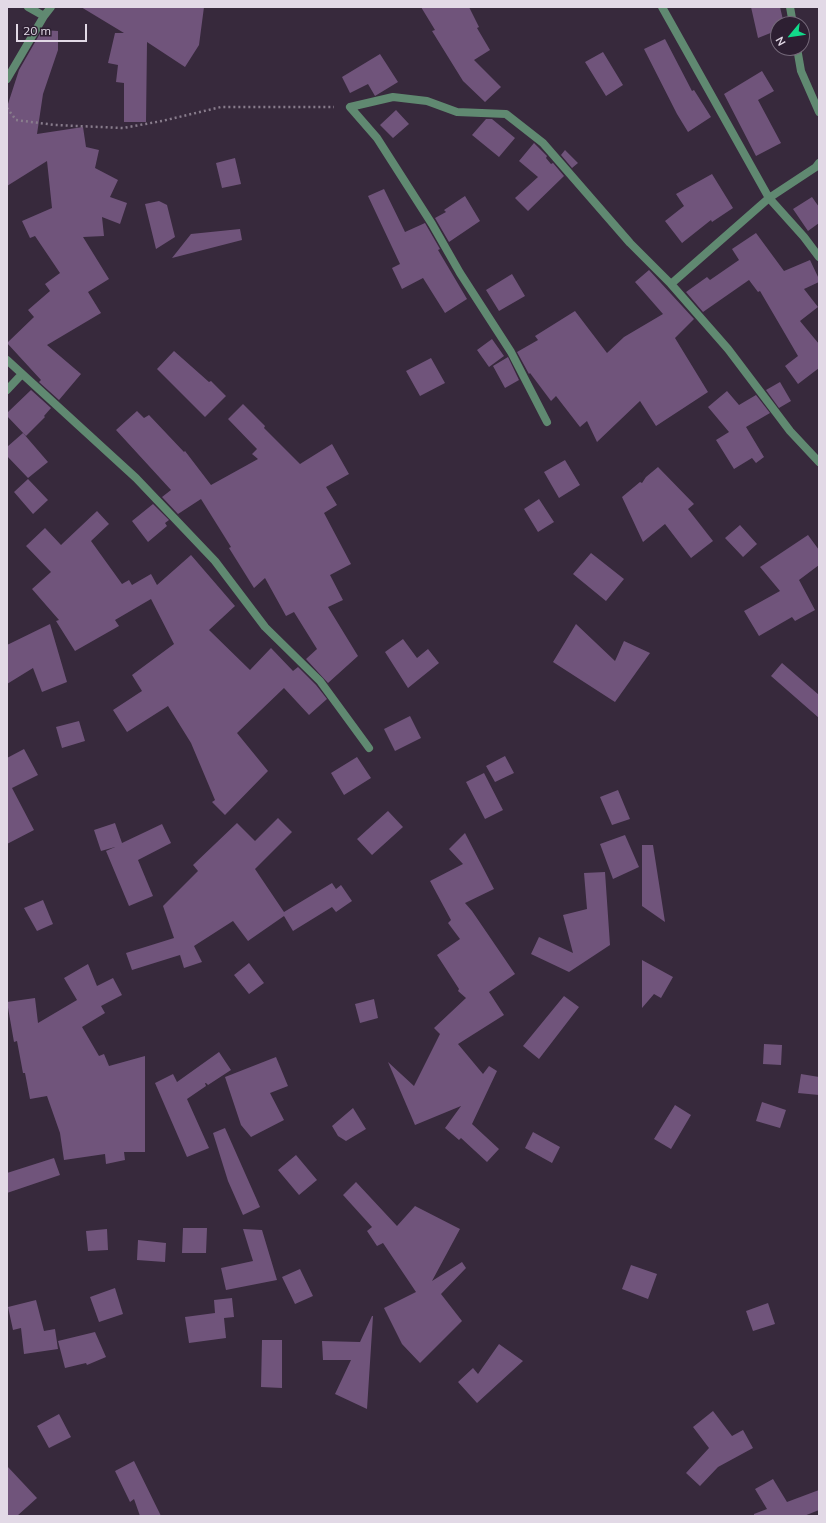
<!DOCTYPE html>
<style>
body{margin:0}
#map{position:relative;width:826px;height:1523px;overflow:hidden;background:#37293c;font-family:Mulish,sans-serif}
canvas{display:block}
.frame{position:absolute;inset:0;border:8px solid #e2d9e6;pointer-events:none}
.north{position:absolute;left:770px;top:16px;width:40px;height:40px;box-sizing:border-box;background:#2d1f32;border:1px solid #75697a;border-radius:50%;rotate:241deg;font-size:11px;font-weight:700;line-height:16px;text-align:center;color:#e2d9e6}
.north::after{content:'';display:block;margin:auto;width:14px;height:18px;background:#12d98a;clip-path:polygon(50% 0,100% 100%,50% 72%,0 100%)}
.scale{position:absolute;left:16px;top:24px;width:71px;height:18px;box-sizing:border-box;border:2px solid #e2d9e6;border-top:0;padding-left:5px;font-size:12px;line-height:14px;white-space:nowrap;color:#e2d9e6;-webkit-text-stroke:3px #2d1f32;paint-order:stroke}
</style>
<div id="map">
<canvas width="826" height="1523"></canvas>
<div class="frame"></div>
<div class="north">N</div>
<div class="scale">20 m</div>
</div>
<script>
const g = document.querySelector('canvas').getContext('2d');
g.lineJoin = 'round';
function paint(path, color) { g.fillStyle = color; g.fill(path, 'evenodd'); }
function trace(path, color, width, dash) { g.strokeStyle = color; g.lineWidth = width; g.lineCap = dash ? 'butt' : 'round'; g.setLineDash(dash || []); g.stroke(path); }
paint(new Path2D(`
 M 81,7 L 204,7 L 199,45 L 185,67 L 147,42 L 146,122 L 124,122 L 124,83 L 116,82 L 118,65 L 108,63 L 115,33 L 124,33 Z
 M 421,7 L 469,7 L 479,27 L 477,28 L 490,50 L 474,60 L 501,87 L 485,102 L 463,81 L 432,31 L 435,30 Z
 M 751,7 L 780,7 L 784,24 L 778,24 L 778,30 L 758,38 Z
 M 42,30 L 58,31 L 58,50 L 43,94 L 37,134 L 83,127 L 86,147 L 99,150 L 95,168 L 118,180 L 110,197 L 127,203 L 120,224 L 102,217 L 104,236 L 83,237 L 109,279 L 88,292 L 101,313 L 47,345 L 81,374 L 59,400 L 39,382 L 41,380 L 7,343 L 34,317 L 28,310 L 50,291 L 45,284 L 60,273 L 35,236 L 30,238 L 22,221 L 52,208 L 47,161 L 7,186 L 7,107 L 19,70 Z
 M 665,39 L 692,91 L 694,90 L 711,117 L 688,132 L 677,114 L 644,49 Z
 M 603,52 L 623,85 L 606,96 L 585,62 Z
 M 380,54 L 398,82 L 375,96 L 368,84 L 350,93 L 342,77 Z
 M 762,71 L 774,91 L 758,100 L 781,143 L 756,156 L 724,94 Z
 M 396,110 L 409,124 L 393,138 L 380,125 Z
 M 486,119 L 492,119 L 515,138 L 499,157 L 472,135 Z
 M 534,143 L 547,156 L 546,158 L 551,164 L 553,163 L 564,176 L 528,211 L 515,198 L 538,177 L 519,161 Z
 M 565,150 L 578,163 L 572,168 L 561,155 Z
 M 235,158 L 241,184 L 222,188 L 216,163 Z
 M 712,174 L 733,208 L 712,222 L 711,220 L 682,243 L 665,221 L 684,206 L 676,194 Z
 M 384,189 L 405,232 L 425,223 L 440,249 L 438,250 L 467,299 L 445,313 L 423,278 L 402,289 L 392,268 L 400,264 L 368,196 Z
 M 465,196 L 480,221 L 449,242 L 435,218 L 446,212 L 444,210 Z
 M 812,197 L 819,207 L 819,223 L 808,231 L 793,209 Z
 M 159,201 L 167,205 L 175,237 L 156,249 L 145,204 Z
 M 240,229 L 242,240 L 172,258 L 191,234 Z
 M 756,233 L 784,271 L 810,260 L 819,279 L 819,282 L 804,289 L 818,307 L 800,321 L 819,344 L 819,368 L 798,384 L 785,366 L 798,356 L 760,291 L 758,292 L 749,280 L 703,312 L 686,292 L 707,277 L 710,280 L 739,260 L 732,249 Z
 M 649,270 L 694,319 L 675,338 L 708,392 L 656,426 L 640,401 L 597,442 L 587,421 L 580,427 L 556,396 L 551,401 L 530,373 L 529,374 L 517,352 L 538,340 L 535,336 L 575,311 L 607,353 L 624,337 L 663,314 L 635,282 Z
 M 512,274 L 525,296 L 499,311 L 486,290 Z
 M 492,339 L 504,356 L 489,367 L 477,350 Z
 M 174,351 L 209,382 L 211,381 L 226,396 L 205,417 L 157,369 Z
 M 508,357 L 519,380 L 505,388 L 493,366 Z
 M 431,358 L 445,383 L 420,396 L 406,371 Z
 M 780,382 L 791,401 L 779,408 L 766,390 Z
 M 31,390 L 51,408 L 44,416 L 45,417 L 26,436 L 7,416 L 7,413 Z
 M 727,391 L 739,405 L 756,395 L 770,413 L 746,427 L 764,457 L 756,463 L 752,458 L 734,469 L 716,440 L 729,432 L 708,407 Z
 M 243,404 L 265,426 L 264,428 L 300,464 L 332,444 L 349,474 L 326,487 L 337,505 L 324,513 L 351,564 L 330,575 L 343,600 L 328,607 L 358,656 L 328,683 L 306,659 L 317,649 L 294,612 L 286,616 L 265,578 L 254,588 L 229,548 L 231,547 L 201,499 L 178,514 L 162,497 L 171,490 L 116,430 L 137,411 L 144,418 L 149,415 L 184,452 L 185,451 L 211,485 L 258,459 L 252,454 L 257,449 L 228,419 Z
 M 23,433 L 48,462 L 28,478 L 7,456 L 7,447 Z
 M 565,460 L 580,485 L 559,498 L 544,472 Z
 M 658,467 L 694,504 L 688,509 L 713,541 L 691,558 L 665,524 L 643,542 L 622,497 L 640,482 L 642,483 L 646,477 Z
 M 28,479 L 48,500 L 33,514 L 14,492 Z
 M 539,499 L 554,522 L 538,532 L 524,509 Z
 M 153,504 L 169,520 L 165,523 L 167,526 L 148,542 L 132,521 Z
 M 97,511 L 109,524 L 91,541 L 122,584 L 129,580 L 132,585 L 151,574 L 157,585 L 191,555 L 235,606 L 209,630 L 250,670 L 271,648 L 293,671 L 298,667 L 316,685 L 327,699 L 309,715 L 284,688 L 237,733 L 268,771 L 225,815 L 212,802 L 215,800 L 191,743 L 168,706 L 127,732 L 113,710 L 142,691 L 132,675 L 174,644 L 151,599 L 115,620 L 119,626 L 75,651 L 56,621 L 59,620 L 32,589 L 51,572 L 26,546 L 45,528 L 61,545 Z
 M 740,525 L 757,544 L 743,557 L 725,538 Z
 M 808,535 L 819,550 L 819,565 L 799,580 L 815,610 L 795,621 L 792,617 L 759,636 L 744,611 L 780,591 L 760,567 Z
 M 591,553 L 624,579 L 606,601 L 573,574 Z
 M 50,624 L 67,682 L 42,692 L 33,668 L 7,684 L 7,645 Z
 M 576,624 L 615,661 L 624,641 L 650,653 L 615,702 L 553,662 Z
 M 403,639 L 417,658 L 428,649 L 439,663 L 408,688 L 385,652 Z
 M 782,663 L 819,695 L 819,718 L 771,676 Z
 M 410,716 L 421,738 L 395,751 L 384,729 Z
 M 79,721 L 85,741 L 62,748 L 56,727 Z
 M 24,749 L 38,775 L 12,788 L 34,830 L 7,844 L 7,758 Z
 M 505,756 L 514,773 L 495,782 L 486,766 Z
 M 357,757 L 371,778 L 344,795 L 331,773 Z
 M 484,773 L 503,810 L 485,819 L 466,782 Z
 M 618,790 L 630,819 L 612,825 L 600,797 Z
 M 388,811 L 403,827 L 372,855 L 357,839 Z
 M 278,818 L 292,832 L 255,869 L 284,912 L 332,883 L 336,889 L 341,885 L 352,901 L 336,912 L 332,907 L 293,931 L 284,916 L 248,941 L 233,921 L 194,946 L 202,962 L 184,968 L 180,955 L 132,970 L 126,953 L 174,938 L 163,906 L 198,871 L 193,865 L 237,823 L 255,841 Z
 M 115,823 L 122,843 L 162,824 L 171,843 L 138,860 L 153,896 L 129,906 L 106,851 L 115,847 L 101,851 L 94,830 Z
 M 465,833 L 494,889 L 465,903 L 472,911 L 515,974 L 489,992 L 504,1015 L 458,1044 L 483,1074 L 489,1066 L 497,1071 L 472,1124 L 499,1149 L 487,1162 L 461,1138 L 459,1140 L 445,1128 L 461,1106 L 415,1125 L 388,1062 L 414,1086 L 440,1034 L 434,1028 L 466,998 L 458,991 L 459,989 L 437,955 L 460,939 L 448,923 L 451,920 L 430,881 L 463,864 L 449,849 Z
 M 625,835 L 639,867 L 613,879 L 600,844 Z
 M 642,845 L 653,845 L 665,922 L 642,906 Z
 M 605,872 L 610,945 L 569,972 L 531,954 L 539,937 L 573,953 L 563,915 L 587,909 L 584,873 Z
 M 43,900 L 53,924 L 37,931 L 24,908 Z
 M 642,960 L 673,977 L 661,998 L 654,994 L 642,1008 Z
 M 249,963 L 264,983 L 249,994 L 234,975 Z
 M 88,964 L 97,986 L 113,978 L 122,995 L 101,1006 L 105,1013 L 82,1027 L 99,1056 L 104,1054 L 109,1066 L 145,1056 L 145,1152 L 124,1152 L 125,1160 L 106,1164 L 105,1154 L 64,1160 L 60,1133 L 47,1096 L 30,1099 L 25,1073 L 23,1073 L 17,1041 L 14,1042 L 7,1002 L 35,998 L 38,1023 L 77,1000 L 64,978 Z
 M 564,996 L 579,1007 L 539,1059 L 523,1046 Z
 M 374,999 L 378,1018 L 360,1023 L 355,1004 Z
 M 764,1044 L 782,1045 L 781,1065 L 763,1064 Z
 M 219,1052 L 231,1070 L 208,1085 L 206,1083 L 205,1083 L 206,1086 L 187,1099 L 209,1148 L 187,1157 L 155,1083 L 173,1074 L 177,1082 Z
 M 276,1057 L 288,1086 L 270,1093 L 284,1120 L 251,1137 L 241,1125 L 225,1077 Z
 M 801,1074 L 819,1077 L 819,1095 L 798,1093 Z
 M 762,1102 L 786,1110 L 780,1128 L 756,1121 Z
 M 675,1105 L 691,1115 L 671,1149 L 654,1139 Z
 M 353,1108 L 366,1129 L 346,1141 L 338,1136 L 332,1126 Z
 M 225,1128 L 260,1207 L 243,1215 L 228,1181 L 213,1133 Z
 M 533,1132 L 560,1147 L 552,1163 L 525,1148 Z
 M 296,1155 L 317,1180 L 299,1195 L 278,1170 Z
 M 54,1158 L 60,1175 L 7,1193 L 7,1173 Z
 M 356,1182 L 397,1226 L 415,1206 L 460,1229 L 432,1281 L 462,1262 L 466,1268 L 441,1294 L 462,1321 L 420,1363 L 402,1344 L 384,1308 L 416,1292 L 383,1243 L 377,1246 L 367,1231 L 372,1227 L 343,1195 Z
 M 183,1228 L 207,1228 L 206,1253 L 182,1253 Z
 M 107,1229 L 108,1250 L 88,1251 L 86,1231 Z
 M 243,1229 L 262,1230 L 277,1280 L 226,1290 L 221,1268 L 253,1261 Z
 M 138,1240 L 166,1243 L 165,1262 L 137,1260 Z
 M 631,1265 L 657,1274 L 648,1299 L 622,1289 Z
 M 300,1269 L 313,1296 L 295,1304 L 282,1277 Z
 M 115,1288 L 123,1314 L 99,1322 L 90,1297 Z
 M 232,1298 L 234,1317 L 224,1318 L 226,1338 L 189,1343 L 185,1317 L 215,1313 L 214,1300 Z
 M 36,1300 L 44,1331 L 55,1329 L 58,1349 L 24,1354 L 21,1328 L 13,1330 L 8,1307 Z
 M 768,1303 L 775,1324 L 753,1331 L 746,1311 Z
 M 372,1316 L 373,1316 L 367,1409 L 335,1394 L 351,1360 L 323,1360 L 322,1341 L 360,1342 Z
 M 95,1332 L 106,1357 L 87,1365 L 86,1363 L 65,1368 L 58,1341 Z
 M 262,1340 L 282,1340 L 282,1388 L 261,1387 Z
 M 499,1344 L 523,1361 L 477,1403 L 458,1382 L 473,1368 L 478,1374 Z
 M 713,1411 L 732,1436 L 743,1430 L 753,1448 L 718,1467 L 700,1486 L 686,1473 L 709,1448 L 693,1427 Z
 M 59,1414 L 71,1437 L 49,1448 L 37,1426 Z
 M 134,1461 L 161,1516 L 140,1516 L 134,1499 L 130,1502 L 115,1471 Z
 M 7,1466 L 37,1498 L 17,1516 L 7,1516 Z
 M 773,1479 L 787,1502 L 819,1490 L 819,1510 L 804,1516 L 754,1516 L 754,1514 L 767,1509 L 755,1489 Z`), '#70547b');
trace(new Path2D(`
 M 7,108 L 16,120 L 55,125 L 123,128 L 162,121 L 221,107 L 334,107`), '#887c8c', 2.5, [2, 3]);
trace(new Path2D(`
 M 28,7 L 44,16 L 51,7
 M 662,7 L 769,198 L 804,237 L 819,257
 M 790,7 L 793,24
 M 797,48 L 801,71 L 819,112
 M 7,79 L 44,16
 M 671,284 L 769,198 L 816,167 L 819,163
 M 7,360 L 136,478 L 215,561 L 265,627 L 320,681 L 369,748
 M 7,390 L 22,374
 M 547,422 L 511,352 L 460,273 L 432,224 L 377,138 L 350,107 L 393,97 L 427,101 L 457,112 L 506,114 L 543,143 L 630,243 L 671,284 L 728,349 L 790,431 L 819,462`), '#608971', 8);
</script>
